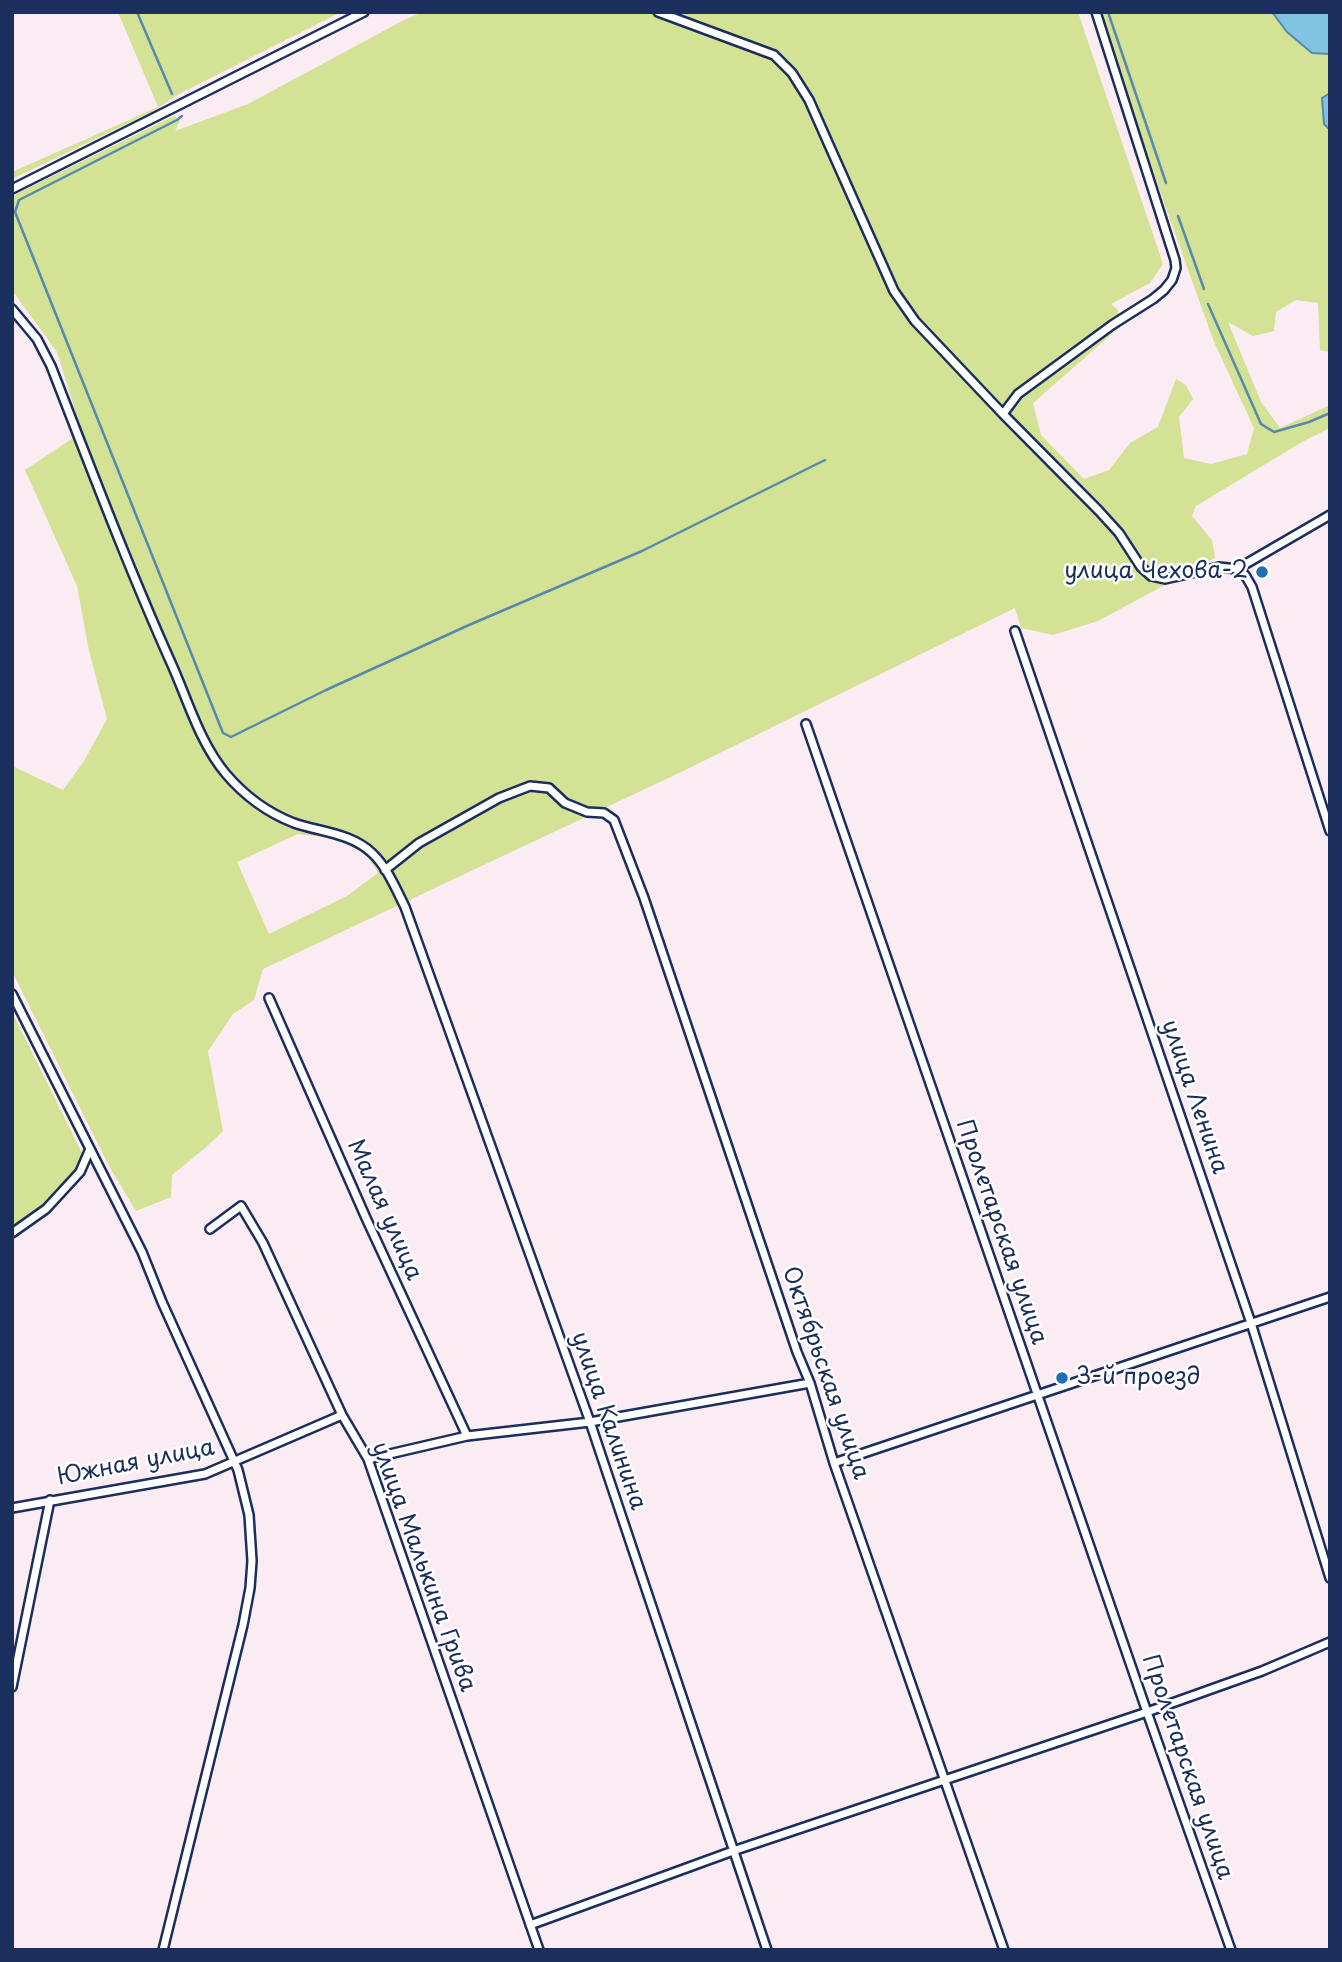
<!DOCTYPE html>
<meta charset="utf-8">
<style>
body{margin:0}
#map{position:relative;width:1342px;height:1962px;overflow:hidden;background:#fbebf2;font-family:"Playpen Sans",sans-serif}
canvas{display:block}
.frame{position:absolute;inset:0;border:14px solid #1b2f5e;pointer-events:none}
</style>
<div id="map">
<canvas width="1342" height="1962"></canvas>
<div class="frame"></div>
</div>
<script>
const g = document.querySelector('canvas').getContext('2d');
g.lineJoin = 'round';
function paint(path, color) { g.fillStyle = color; g.fill(path, 'evenodd'); }
function trace(path, color, width, dash) { g.strokeStyle = color; g.lineWidth = width; g.lineCap = dash ? 'butt' : 'round'; g.setLineDash(dash || []); g.stroke(path); }
function drawText(font, color, halo, rows, align = 'center') {
  g.font = font + ' "Playpen Sans",sans-serif'; g.lineWidth = 5; g.setLineDash([]); g.textBaseline = 'middle'; g.strokeStyle = halo; g.fillStyle = color; for (const [text, x, y, turn = 0] of rows) {
    g.save(); g.translate(x, y); g.rotate((+turn || 0) * Math.PI / 180); g.textAlign = isNaN(turn) ? turn : align; if (halo) g.strokeText(text, 0, 0); g.fillText(text, 0, 0); g.restore();
  }
}
paint(new Path2D(`
 M 118,12 L 341,12 L 179,94 L 152,112 L 12,179 L 12,172 L 158,107 Z
 M 423,12 L 1078,12 L 1163,264 L 1150,283 L 1111,304 L 1118,310 L 1121,326 L 1033,403 L 1041,435 L 1084,479 L 1109,470 L 1130,443 L 1158,427 L 1176,379 L 1186,385 L 1193,399 L 1179,417 L 1184,458 L 1211,464 L 1247,454 L 1254,428 L 1214,342 L 1152,169 L 1101,12 L 1272,12 L 1287,32 L 1312,53 L 1330,54 L 1330,93 L 1322,98 L 1324,124 L 1330,130 L 1330,352 L 1320,350 L 1318,303 L 1296,300 L 1276,312 L 1274,331 L 1253,336 L 1228,322 L 1261,402 L 1280,428 L 1330,405 L 1330,428 L 1302,442 L 1196,506 L 1192,516 L 1212,540 L 1215,558 L 1098,621 L 1053,635 L 1021,628 L 1015,608 L 679,773 L 263,969 L 254,1000 L 233,1014 L 208,1051 L 223,1131 L 204,1149 L 172,1175 L 171,1197 L 136,1211 L 109,1166 L 12,971 L 12,766 L 63,790 L 84,761 L 107,719 L 89,651 L 77,586 L 25,470 L 82,432 L 57,352 L 12,290 L 12,196 L 174,116 L 180,121 L 175,131 L 248,104 L 404,20 ZM 298,834 C 334,839 359,836 378,873 L 347,896 L 269,934 L 237,862 Z
 M 12,1012 L 83,1155 L 69,1181 L 29,1216 L 12,1225 Z`), '#d4e295');
const water = new Path2D(`
 M 1272,12 L 1330,12 L 1330,54 L 1312,53 L 1287,32 Z
 M 1330,93 L 1330,130 L 1324,124 L 1322,98 Z`);
paint(water, '#81c4e2');
trace(water, '#5888ad', 2);
trace(new Path2D(`
 M 137,12 L 172,94
 M 1108,12 L 1166,183
 M 182,116 L 177,120 L 19,200 L 15,212 L 223,733 L 231,737 L 326,690 L 469,625 L 642,551 L 825,460
 M 1178,216 L 1204,289
 M 1208,304 L 1261,424 L 1274,432 L 1309,422 L 1330,413`), '#5888ad', 2.5);
const minor = new Path2D(`
 M 658,12 L 774,55 L 792,73 L 809,100 L 894,291 L 915,321 L 1003,414 L 1099,511 L 1119,533 L 1141,567 L 1151,576 L 1165,579 L 1219,567 L 1237,569 L 1330,515
 M 12,189 L 364,12
 M 12,309 L 37,339 L 51,366 C 90,466 128,567 172,665 C 188,701 200,743 226,774 C 244,795 268,813 294,823 C 320,832 351,833 372,853 C 387,867 396,889 405,907 L 590,1422 L 767,1950
 M 1003,414 L 1018,394 L 1112,325 L 1153,299 L 1164,290 L 1172,280 L 1176,268 L 1175,260 L 1096,12
 M 1237,569 L 1245,575 L 1252,587 L 1330,831
 M 1015,631 L 1251,1323 L 1330,1578
 M 806,724 L 1147,1712 L 1231,1950
 M 385,870 L 419,843 L 499,798 L 530,786 L 549,788 L 565,803 L 587,812 L 604,813 L 614,820 L 644,898 L 797,1352 L 810,1383 L 834,1463 L 1004,1950
 M 12,994 L 142,1252 L 162,1302 L 238,1470 L 249,1515 L 252,1561 L 250,1588 L 243,1625 L 163,1950
 M 269,998 L 366,1218 L 467,1436
 M 210,1229 L 241,1206 L 263,1243 L 342,1415 L 368,1459 L 539,1950
 M 12,1233 L 46,1209 L 80,1172 L 90,1149
 M 368,1459 L 467,1436 L 590,1422 L 810,1383
 M 834,1463 L 1330,1297
 M 12,1508 L 205,1474 L 342,1415
 M 12,1687 L 50,1500
 M 530,1925 L 733,1851 L 1147,1712 L 1262,1671 L 1330,1642`);
trace(minor, '#1b2f5e', 12);
trace(minor, '#fff', 7);
for (const [x, y, r, color] of [
 [1262,572,7,"#1f6fb2"],
 [1062,1378,7,"#1f6fb2"]
]) { const dot = new Path2D(); dot.arc(x, y, r, 0, 2 * Math.PI); g.fillStyle = color; g.fill(dot); trace(dot, '#fff', 2.5); }
drawText('23px', '#1b2f5e', '#fff', [
 ["улица Чехова-2",1248,572],
 ["3-й проезд",1076,1378,"left"]
], 'right');
drawText('23px', '#1b2f5e', '#fff', [
 ["улица Ленина",1194,1097,71],
 ["Малая улица",384,1210,66],
 ["Пролетарская улица",1001,1232,71],
 ["Октябрьская улица",825,1373,71],
 ["улица Калинина",608,1421,71],
 ["Южная улица",136,1463,-11],
 ["улица Малькина Грива",423,1567,70],
 ["Пролетарская улица",1187,1767,71]
]);
</script>
